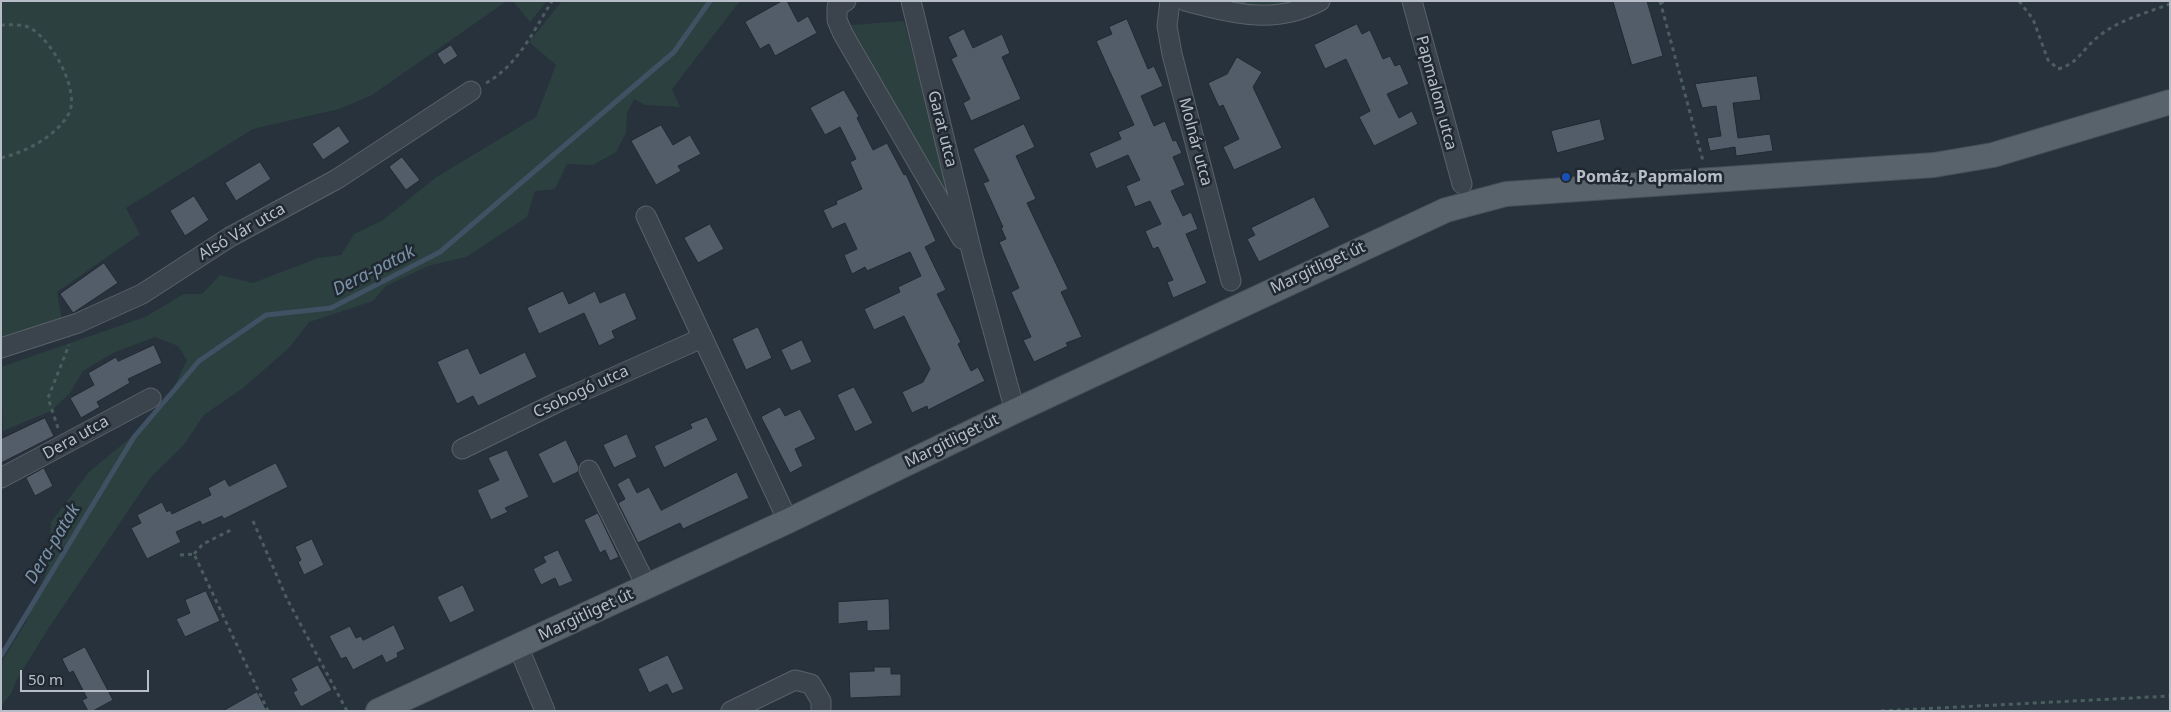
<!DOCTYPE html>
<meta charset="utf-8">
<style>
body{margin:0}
#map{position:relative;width:2171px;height:712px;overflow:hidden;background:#27323c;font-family:"Noto Sans",sans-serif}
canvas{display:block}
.frame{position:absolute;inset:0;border:2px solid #b7bec7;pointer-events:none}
.scale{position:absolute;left:20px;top:670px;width:129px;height:22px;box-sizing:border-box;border:2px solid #b7bec7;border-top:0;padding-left:6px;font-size:15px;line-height:18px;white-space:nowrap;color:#b7bec7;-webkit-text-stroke:4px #202831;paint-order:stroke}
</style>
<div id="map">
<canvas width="2171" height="712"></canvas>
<div class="frame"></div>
<div class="scale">50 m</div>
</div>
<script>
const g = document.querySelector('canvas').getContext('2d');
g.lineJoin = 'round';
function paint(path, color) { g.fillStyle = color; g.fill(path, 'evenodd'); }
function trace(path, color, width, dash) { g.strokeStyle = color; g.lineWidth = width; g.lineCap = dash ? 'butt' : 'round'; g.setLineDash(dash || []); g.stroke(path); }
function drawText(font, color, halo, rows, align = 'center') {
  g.font = font + ' "Noto Sans",sans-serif'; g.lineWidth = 5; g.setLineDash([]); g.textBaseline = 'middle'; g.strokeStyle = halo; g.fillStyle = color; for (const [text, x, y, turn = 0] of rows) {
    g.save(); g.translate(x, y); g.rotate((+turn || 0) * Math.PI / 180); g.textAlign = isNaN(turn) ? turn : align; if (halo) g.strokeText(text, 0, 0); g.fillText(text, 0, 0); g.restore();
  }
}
paint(new Path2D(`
 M 1,1 L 507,1 L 372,95 L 339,109 L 253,129 L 126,208 L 140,234 L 57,292 L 62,321 L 1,344 Z
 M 513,1 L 547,1 L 530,22 Z
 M 562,1 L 740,1 L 672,89 L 680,107 L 645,105 L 634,99 L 627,113 L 626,133 L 616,152 L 593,165 L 567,164 L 555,189 L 535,191 L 527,217 L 466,257 L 428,266 L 386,286 L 373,301 L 309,322 L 289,348 L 243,388 L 204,415 L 183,446 L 151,477 L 48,629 L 16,681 L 11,694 L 1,706 L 1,663 L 26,622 L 47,570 L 51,522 L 89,472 L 146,425 L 165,405 L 187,360 L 178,346 L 155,337 L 113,353 L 83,371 L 70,393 L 51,411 L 3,431 L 1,367 L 145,317 L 184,294 L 202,294 L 220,275 L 253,283 L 318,258 L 341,255 L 354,234 L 383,220 L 435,178 L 536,117 L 556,65 L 529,42 Z
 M 1227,1 L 1294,1 C 1270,11 1252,14 1227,1 Z
 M 904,21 L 954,211 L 850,32 L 851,25 Z`), '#2c403f');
trace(new Path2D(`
 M 1240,1 L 1244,1
 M 1,656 L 134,437 L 199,361 L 266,315 L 331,308 L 440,252 L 674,52 L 710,1`), '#3f5163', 5);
const building = new Path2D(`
 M 782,1 L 787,1 L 798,22 L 808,16 L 817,33 L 775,56 L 769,44 L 760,49 L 745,22 Z
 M 1613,1 L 1647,1 L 1663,56 L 1632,65 Z
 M 1127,19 L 1148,69 L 1154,66 L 1163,86 L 1141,96 L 1154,126 L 1165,121 L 1173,141 L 1176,140 L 1182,153 L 1173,157 L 1185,185 L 1171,191 L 1183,216 L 1191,212 L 1198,229 L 1186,234 L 1207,283 L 1173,298 L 1167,282 L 1173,280 L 1158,247 L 1153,249 L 1145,231 L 1161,224 L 1150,201 L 1135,207 L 1126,186 L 1140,180 L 1128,155 L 1096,169 L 1089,153 L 1121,139 L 1118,132 L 1134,125 L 1096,41 L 1112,34 L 1109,27 Z
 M 1357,24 L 1362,34 L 1370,30 L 1383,59 L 1390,56 L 1395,66 L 1400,64 L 1409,84 L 1387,94 L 1399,118 L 1412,111 L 1418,124 L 1374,146 L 1359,117 L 1370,111 L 1346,59 L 1325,69 L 1314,45 Z
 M 964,29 L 973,48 L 1002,34 L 1010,53 L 1002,57 L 1021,99 L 971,121 L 963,103 L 970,99 L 951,59 L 957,56 L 948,37 Z
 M 451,45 L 458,56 L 444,65 L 437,54 Z
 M 1237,57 L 1262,72 L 1253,87 L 1282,148 L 1234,170 L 1223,147 L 1239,139 L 1223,105 L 1219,107 L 1208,83 L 1227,74 Z
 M 1757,76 L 1761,100 L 1733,103 L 1738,138 L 1770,134 L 1773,151 L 1736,156 L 1735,147 L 1710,151 L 1707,138 L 1721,136 L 1716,106 L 1702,108 L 1695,84 Z
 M 844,90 L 859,116 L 857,118 L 873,150 L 887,143 L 904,175 L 906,174 L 936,241 L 925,247 L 946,290 L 937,294 L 961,342 L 958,344 L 971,371 L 978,367 L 985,381 L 928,410 L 927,406 L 912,413 L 902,392 L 923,382 L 930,369 L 904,316 L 874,330 L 864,309 L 900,292 L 898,287 L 921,276 L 910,252 L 867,271 L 865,267 L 852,274 L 844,255 L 857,249 L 845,223 L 832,229 L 823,210 L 837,204 L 836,201 L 862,189 L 850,162 L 856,159 L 840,127 L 825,135 L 810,108 Z
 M 1600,119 L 1605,140 L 1557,153 L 1551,131 Z
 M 1024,124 L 1035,147 L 1016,156 L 1036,199 L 1027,203 L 1068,289 L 1061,292 L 1082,337 L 1066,343 L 1068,346 L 1034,362 L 1023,340 L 1031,337 L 1011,292 L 1019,288 L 999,242 L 1006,239 L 1001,228 L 1003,227 L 983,183 L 989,181 L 973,149 Z
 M 661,125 L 673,145 L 690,135 L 701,154 L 678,166 L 681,171 L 656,185 L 631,141 Z
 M 339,126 L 350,142 L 323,160 L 312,144 Z
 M 402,157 L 420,180 L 406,190 L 389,167 Z
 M 260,162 L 271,179 L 236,201 L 225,183 Z
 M 194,196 L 209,220 L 185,236 L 170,211 Z
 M 1314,197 L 1330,227 L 1259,262 L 1247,239 L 1255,235 L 1251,228 Z
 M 710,224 L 724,249 L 698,263 L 684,238 Z
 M 104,263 L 118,283 L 73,313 L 60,294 Z
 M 563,291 L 569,304 L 595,291 L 600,303 L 625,292 L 637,319 L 612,331 L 615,338 L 599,346 L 584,313 L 539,334 L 527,308 Z
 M 758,327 L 772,358 L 746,370 L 732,339 Z
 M 802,340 L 812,362 L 791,371 L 781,350 Z
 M 154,345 L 162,363 L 128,379 L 130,383 L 97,402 L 100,407 L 81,418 L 70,398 L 94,385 L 88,373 L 116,357 L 118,361 Z
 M 468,348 L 480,374 L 525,352 L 537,377 L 478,406 L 473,396 L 457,404 L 437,362 Z
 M 854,387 L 873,423 L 855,432 L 837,395 Z
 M 780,407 L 785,416 L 800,409 L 816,439 L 795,449 L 803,466 L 790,473 L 761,417 Z
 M 707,417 L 718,440 L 664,468 L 654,446 L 692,428 L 690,424 Z
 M 45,418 L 54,436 L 1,463 L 1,439 Z
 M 627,434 L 637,457 L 614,468 L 603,445 Z
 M 566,440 L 579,467 L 578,472 L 553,484 L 538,454 Z
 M 507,450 L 529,497 L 505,508 L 508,512 L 491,520 L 477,490 L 499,480 L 488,458 Z
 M 276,463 L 288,487 L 224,519 L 222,516 L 202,525 L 200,521 L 176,532 L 181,542 L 147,559 L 131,528 L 141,523 L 137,515 L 162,502 L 167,512 L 170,510 L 172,514 L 211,495 L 208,488 L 225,479 L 229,486 Z
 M 44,468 L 53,486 L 35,496 L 26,478 Z
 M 737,472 L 749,498 L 683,529 L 680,523 L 638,543 L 618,503 L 625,499 L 617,484 L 629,477 L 637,493 L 649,487 L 661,510 Z
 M 598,513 L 619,557 L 610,561 L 605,550 L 600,553 L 584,520 Z
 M 312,539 L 324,565 L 304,575 L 298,562 L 301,560 L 295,547 Z
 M 558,550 L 573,581 L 559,587 L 555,578 L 541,585 L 533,569 L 546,562 L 543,557 Z
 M 463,585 L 475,611 L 450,623 L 437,597 Z
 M 206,591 L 220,621 L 185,637 L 176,619 L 190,613 L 185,600 Z
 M 889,599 L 890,630 L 867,631 L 867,621 L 838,624 L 838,602 Z
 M 394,625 L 405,649 L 397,653 L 398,657 L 386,663 L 382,655 L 353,670 L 346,657 L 341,659 L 329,636 L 350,626 L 356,638 L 361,636 L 363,640 Z
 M 85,647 L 113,700 L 93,711 L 88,711 L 82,700 L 87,698 L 73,671 L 69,673 L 62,659 Z
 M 668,655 L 684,689 L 672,694 L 667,684 L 649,693 L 638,669 Z
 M 318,665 L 332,690 L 301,707 L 293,692 L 297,690 L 291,679 Z
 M 874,667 L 891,667 L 891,674 L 901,674 L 901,696 L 850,698 L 849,672 L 874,671 Z
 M 257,692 L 267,711 L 223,711 Z`);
paint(building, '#535d69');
trace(building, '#222a33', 1);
const minor = new Path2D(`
 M 846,1 L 837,7 L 837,20 L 843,34 L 962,239
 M 911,1 L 973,257 L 1015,411
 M 1170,1 L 1167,26 L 1172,54 L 1231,281
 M 1185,1 C 1232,13 1274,26 1320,1
 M 1412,1 L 1462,184
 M 646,216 L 788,521
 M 1,348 L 78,323 L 142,294 L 230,237 L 337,179 L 471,91
 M 462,449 L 558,402 L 702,338
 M 589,470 L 647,587
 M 1,478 L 151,398
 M 518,646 L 545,711
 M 731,711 L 795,680 L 811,684 L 821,701 L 821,711`);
const major = new Path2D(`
 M 378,711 L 788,521 L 1015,411 L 1446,210 L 1506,194 L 1934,165 L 1993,155 L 2170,102`);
trace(minor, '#59616a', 21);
trace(major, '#474f58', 26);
trace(new Path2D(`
 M 1660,1 L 1703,161
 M 2019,1 L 2033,19 L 2048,60 L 2058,69 C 2078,64 2083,48 2099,36 C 2119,20 2146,13 2170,4
 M 1660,3 L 1665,1
 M 1,25 C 9,25 21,24 28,27 C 51,37 82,93 68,115 C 54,138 25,152 1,158
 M 486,83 C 518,65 533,32 552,1
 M 58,428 L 48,398 L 69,345
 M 253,521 L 287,599 L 347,711
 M 194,554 L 203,544 L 233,529
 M 180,555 L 194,554 L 268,711
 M 1881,711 L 2170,696`), '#4b5d5e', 3, [4, 4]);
trace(minor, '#3b434c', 19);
trace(major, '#59636c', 24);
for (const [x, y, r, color] of [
 [1566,177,5,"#1a4fb4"]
]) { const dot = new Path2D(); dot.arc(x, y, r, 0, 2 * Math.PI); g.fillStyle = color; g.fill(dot); trace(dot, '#202831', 2); }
drawText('16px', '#b7bec7', '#202831', [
 ["Papmalom utca",1436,93,75],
 ["Garat utca",942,129,76],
 ["Molnár utca",1195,142,75],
 ["Alsó Vár utca",242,232,-30],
 ["Margitliget út",1318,268,-25],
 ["Csobogó utca",581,392,-25],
 ["Dera utca",76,438,-29],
 ["Margitliget út",952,441,-26],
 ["Margitliget út",586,615,-25]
]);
drawText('bold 16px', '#b7bec7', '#202831', [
 ["Pomáz, Papmalom",1576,177]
], 'left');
drawText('italic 18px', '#7b92a7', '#202831', [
 ["Dera-patak",374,271,-27],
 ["Dera-patak",53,544,-59]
]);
</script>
